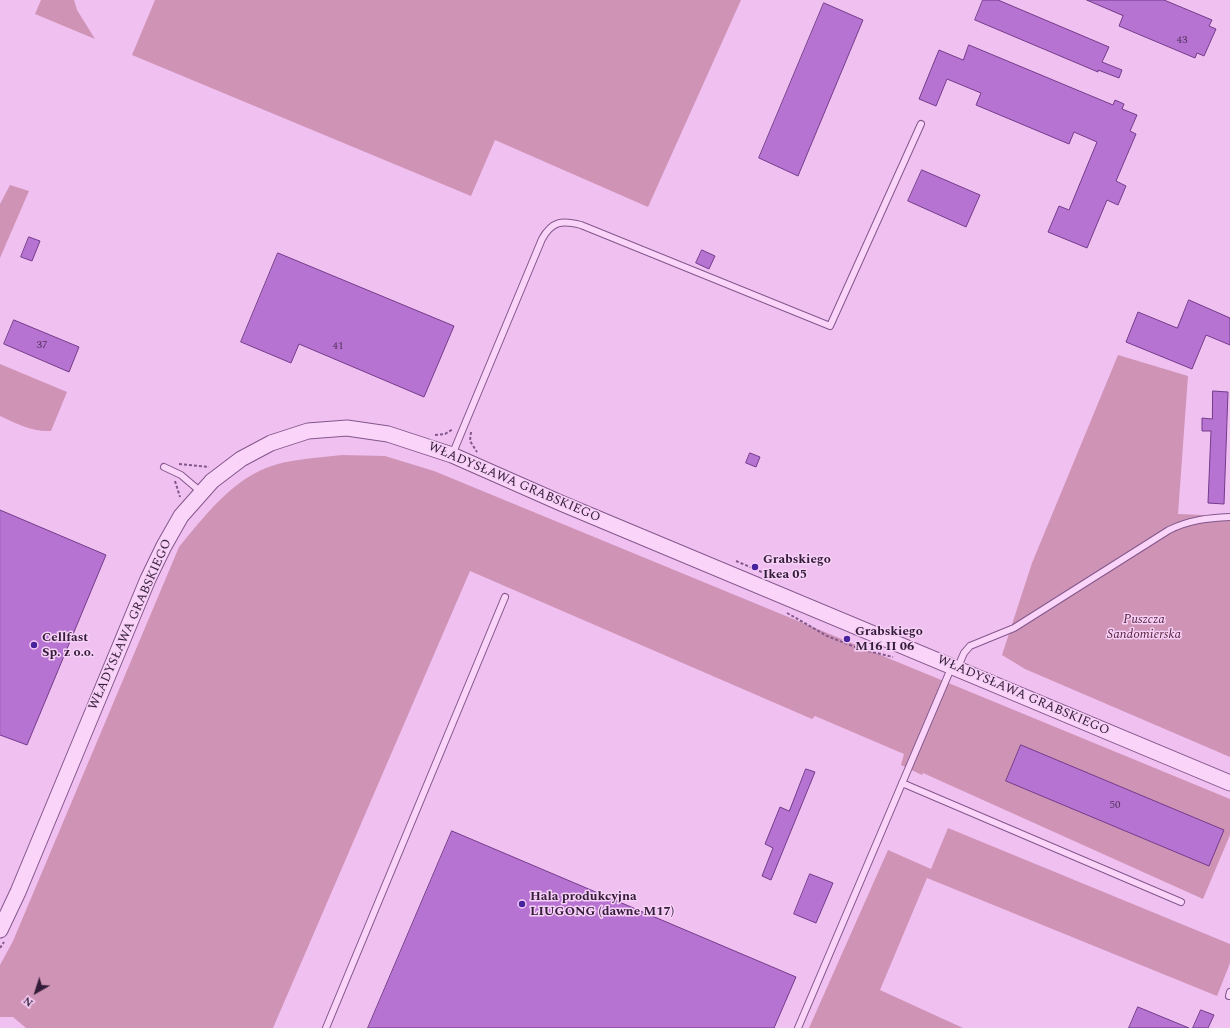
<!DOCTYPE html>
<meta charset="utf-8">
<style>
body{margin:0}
#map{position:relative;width:1230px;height:1028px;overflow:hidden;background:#f0c0f0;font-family:Spectral,serif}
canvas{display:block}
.north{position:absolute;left:16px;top:972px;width:40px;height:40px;-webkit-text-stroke:3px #f7d0f7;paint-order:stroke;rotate:219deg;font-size:11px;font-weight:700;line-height:16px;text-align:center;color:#331c39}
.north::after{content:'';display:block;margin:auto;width:14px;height:18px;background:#331c39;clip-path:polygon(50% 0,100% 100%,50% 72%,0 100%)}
</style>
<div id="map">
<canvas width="1230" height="1028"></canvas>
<div class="north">N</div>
</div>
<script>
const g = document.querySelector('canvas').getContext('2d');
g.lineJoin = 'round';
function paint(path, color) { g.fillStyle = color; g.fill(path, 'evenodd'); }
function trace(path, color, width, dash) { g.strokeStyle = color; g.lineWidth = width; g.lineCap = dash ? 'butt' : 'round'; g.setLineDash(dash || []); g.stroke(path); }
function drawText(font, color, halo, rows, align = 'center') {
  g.font = font + ' Spectral,serif'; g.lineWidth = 3; g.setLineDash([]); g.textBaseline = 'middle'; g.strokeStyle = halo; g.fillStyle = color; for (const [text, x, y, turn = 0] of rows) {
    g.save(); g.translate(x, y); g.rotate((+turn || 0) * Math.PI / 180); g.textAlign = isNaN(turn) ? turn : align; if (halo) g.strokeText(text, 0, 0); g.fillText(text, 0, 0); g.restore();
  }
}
paint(new Path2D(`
 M 41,0 L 74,0 L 77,10 L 95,39 L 35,14 Z
 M 155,0 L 741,0 L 648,207 L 495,140 L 471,196 L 132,55 Z
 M 10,185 L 29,191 L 0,258 L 0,204 Z
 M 1118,355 L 1188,376 L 1178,514 L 1230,516 L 1230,757 L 1025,669 L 1002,655 L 1032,563 Z
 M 0,364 L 67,392 L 51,431 C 32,432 17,424 0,416 Z
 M 342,455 L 385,456 L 434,471 L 1230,799 L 1230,835 L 1203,899 L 923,773 L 922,775 L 901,765 L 904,754 L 815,716 L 812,719 L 470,571 L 273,1028 L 26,1028 L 13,1017 L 0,1017 L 0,965 L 13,941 L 179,547 C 204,517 229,483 266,468 C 288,459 318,458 342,455 Z
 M 948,828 L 1230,944 L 1230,963 L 1217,996 L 927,878 L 880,990 L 963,1028 L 809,1028 L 888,850 L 931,869 Z`), '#cf93b6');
const building = new Path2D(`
 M 983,0 L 998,0 L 1109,47 L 1102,62 L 1122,70 L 1119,78 L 1098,70 L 1098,72 L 975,20 Z
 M 1087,0 L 1164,0 L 1212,20 L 1209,26 L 1216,29 L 1204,56 L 1197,53 L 1195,58 L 1119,26 L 1123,16 Z
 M 824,3 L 863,20 L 798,176 L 759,158 Z
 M 969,45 L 1113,105 L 1115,100 L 1124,104 L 1122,109 L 1137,115 L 1130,131 L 1136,134 L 1116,181 L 1126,186 L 1118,205 L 1107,200 L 1087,248 L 1048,232 L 1059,206 L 1069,210 L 1097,142 L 1074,132 L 1069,144 L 976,105 L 981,93 L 947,79 L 936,106 L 919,99 L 939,50 L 963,60 Z
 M 922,170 L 980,195 L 966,227 L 908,201 Z
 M 29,237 L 40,241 L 32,261 L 21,257 Z
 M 702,250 L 715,256 L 709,269 L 696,263 Z
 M 278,253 L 454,326 L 424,397 L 299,344 L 291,363 L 241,342 Z
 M 1189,300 L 1230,318 L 1230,345 L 1206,335 L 1192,369 L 1126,342 L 1138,312 L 1177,328 Z
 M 14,320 L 79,347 L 69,372 L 4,344 Z
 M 1213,391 L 1228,392 L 1224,504 L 1208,503 L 1211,431 L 1202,431 L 1202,418 L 1212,419 Z
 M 750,453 L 760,457 L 756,467 L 746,463 Z
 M 0,510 L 106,555 L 27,745 L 0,735 Z
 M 1021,745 L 1224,830 L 1209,866 L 1006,781 Z
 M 806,769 L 815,772 L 771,880 L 762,876 L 773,848 L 765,844 L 780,807 L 789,811 Z
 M 452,831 L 796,977 L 774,1028 L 368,1028 Z
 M 810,874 L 833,883 L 816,923 L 794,914 Z
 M 1138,1007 L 1189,1028 L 1129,1028 Z
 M 1201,1010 L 1214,1015 L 1208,1028 L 1193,1028 Z`);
paint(building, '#b773d1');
trace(building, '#733b8b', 1);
const service = new Path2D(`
 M 452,455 L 542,239 C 552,221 562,220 581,225 L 830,326 L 921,124
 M 164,467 L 181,475 L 201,492
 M 957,669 L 964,653 L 970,646 L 1014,628 L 1169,530 C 1189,520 1208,518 1230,517
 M 902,783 L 1181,902
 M 1229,996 L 1230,992
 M 326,1028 L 505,597
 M 798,1028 L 952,666`);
const tertiary = new Path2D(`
 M 0,930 L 18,892 L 148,579 L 164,546 L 181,516 L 212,481 L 241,459 L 271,443 L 308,431 L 347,428 L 388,434 L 452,455 L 563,504 L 1230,783`);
trace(service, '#82578b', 8);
trace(tertiary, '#82578b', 17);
trace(new Path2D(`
 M 471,432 L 470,441 L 477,452
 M 435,435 L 445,434 L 453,429
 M 179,464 L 209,467
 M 175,481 L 180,497
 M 736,561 L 771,576
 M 787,613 L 827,636 L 860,649 L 893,657
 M 0,948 L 4,942`), '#82578b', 2, [3, 2]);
trace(service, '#fbd4fa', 6);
trace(tertiary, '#fbd4fa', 15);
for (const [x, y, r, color] of [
 [755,567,4,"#48239d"],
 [847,639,4,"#48239d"],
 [34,645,4,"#48239d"],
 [522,904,4,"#48239d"]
]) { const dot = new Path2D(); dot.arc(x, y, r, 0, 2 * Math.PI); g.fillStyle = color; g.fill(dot); trace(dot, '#f7d0f7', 1.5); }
drawText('11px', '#54325f', null, [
 ["43",1182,41],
 ["37",42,346],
 ["41",338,347],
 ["50",1115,806]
]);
drawText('13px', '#331c39', '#f7d0f7', [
 ["WŁADYSŁAWA GRABSKIEGO",514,483,23],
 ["WŁADYSŁAWA GRABSKIEGO",131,625,-66],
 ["WŁADYSŁAWA GRABSKIEGO",1023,696,23]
]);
drawText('bold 13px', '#331c39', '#f7d0f7', [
 ["Grabskiego",763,560],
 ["Ikea 05",763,575],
 ["Grabskiego",855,632],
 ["M16 II 06",855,647],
 ["Cellfast",42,638],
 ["Sp. z o.o.",42,653],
 ["Hala produkcyjna",530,897],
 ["LIUGONG (dawne M17)",530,912]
], 'left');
drawText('italic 13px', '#572139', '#f7d0f7', [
 ["Puszcza",1144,620],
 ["Sandomierska",1144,635]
]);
</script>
